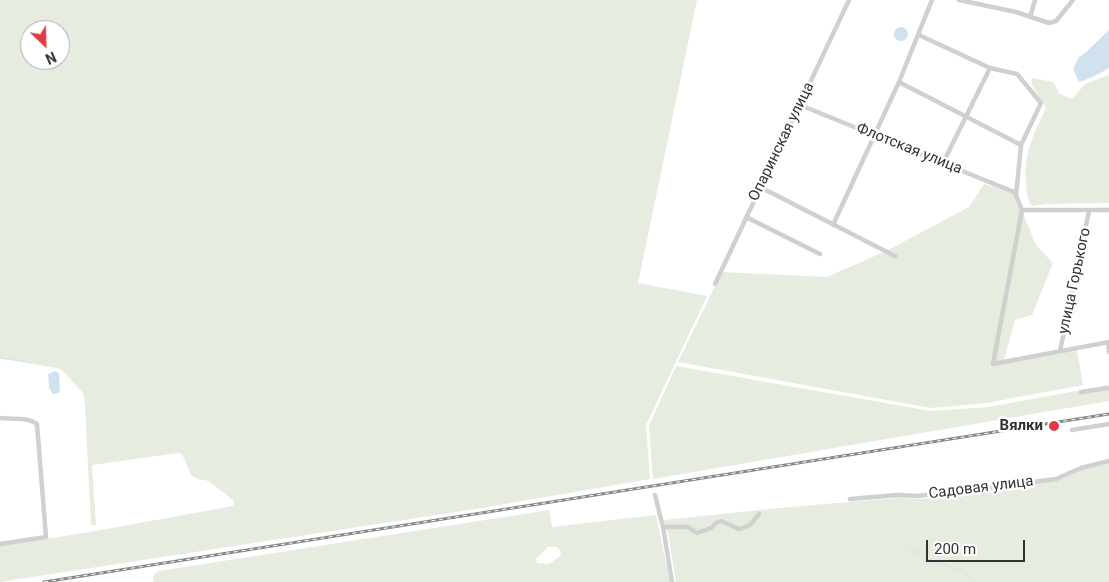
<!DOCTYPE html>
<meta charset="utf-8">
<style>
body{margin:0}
#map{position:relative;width:1109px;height:582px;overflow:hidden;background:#fff;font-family:Roboto,sans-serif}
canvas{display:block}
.north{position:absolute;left:20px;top:20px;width:50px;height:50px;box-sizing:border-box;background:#fff;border:1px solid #adadad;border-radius:50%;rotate:156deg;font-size:14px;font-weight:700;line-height:20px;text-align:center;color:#333}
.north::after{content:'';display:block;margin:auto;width:18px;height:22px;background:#e63946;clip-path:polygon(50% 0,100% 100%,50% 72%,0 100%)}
.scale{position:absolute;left:926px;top:540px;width:99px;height:22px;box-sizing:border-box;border:2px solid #333;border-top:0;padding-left:6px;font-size:15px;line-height:18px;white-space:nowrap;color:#333;-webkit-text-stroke:4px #fff;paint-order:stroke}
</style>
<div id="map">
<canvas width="1109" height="582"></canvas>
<div class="north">N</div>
<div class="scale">200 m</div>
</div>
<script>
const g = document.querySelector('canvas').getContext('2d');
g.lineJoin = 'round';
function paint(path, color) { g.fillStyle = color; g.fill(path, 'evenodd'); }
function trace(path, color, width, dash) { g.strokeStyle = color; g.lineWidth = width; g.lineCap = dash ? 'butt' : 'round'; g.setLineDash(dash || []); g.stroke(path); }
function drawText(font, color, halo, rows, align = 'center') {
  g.font = font + ' Roboto,sans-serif'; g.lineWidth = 5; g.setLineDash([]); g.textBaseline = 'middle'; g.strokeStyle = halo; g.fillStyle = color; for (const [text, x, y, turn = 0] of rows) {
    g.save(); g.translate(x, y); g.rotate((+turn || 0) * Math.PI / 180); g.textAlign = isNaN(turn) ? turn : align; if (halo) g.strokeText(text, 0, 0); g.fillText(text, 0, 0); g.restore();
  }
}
paint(new Path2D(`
 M 0,0 L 697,0 L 638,283 L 707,296 L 646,425 L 650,479 L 482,508 L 0,582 L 0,546 L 90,532 L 233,506 L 234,501 L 209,481 L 198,479 L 191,475 L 182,454 L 178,453 L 92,465 L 96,525 L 91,525 L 85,405 L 83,393 L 61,369 L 3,358 L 0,359 ZM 30,30 L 60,30 L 60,60 L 30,60 Z
 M 1109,75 L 1109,203 L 1046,204 L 1032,206 C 1027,199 1027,192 1026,183 C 1023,154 1034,134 1046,108 L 1032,85 L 1032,78 L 1053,82 L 1060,94 L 1072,99 L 1085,84 Z
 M 984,184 L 1014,192 L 1036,245 L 1053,263 L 1032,315 L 1015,320 L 1003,364 L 1077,350 L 1083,385 L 987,403 L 931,408 L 678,362 L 722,272 L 827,277 L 886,251 L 969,207 Z
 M 676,366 L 930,411 L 989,407 L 1109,385 L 1109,401 L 653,479 L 649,426 Z
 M 1109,463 L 1109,582 L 676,582 L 669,539 L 664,520 L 789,507 L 898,498 L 921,499 L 1057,480 L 1082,470 Z
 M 549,510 L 552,527 L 656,515 L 670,582 L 153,582 L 154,574 L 159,571 ZM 548,547 L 557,547 L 561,552 L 560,556 L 549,564 L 537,563 L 536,559 Z`), '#e6ecdf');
paint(new Path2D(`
 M894 34a7 7 0 1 1 14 0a7 7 0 1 1-14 0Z
 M 1109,30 L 1109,68 C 1101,73 1087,80 1079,82 L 1073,69 L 1079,57 L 1085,53 Z
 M 55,371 L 59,373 L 60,391 L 59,393 L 53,394 L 49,388 L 48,374 Z`), '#cfe2ee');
trace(new Path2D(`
 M 0,358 L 32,363
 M 908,546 L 922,557 L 963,571 L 974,582`), '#cfe2ee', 1);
trace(new Path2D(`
 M 959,0 L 1016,12 L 1049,23 L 1056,21 L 1073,0
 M 1030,17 L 1035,0
 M 919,35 L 990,68 L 1017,74 L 1041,103 L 1021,145 L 1016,195 L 1022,210
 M 899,82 L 1021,145
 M 800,105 L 1014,192 L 1016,195
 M 943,163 L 990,68
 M 760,187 L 895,256
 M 1022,210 L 993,364 L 1109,342
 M 1022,210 L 1109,210
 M 746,217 L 820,254
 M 833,225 L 899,82 L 932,0
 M 715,284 L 849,0
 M 1108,342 L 1109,352
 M 1060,351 L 1089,211
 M 1081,392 L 1109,388
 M 0,418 C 11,419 28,417 37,424 L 46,537 L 0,544
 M 1072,430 L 1109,424
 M 655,495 L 663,527 L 672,582
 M 850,499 L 897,495 L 918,496 L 1056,479 L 1081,468 L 1109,461
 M 663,527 L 688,527 L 697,533 L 711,528 L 716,523 L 721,521 L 739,529 L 750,525 L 759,514`), '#d0d0d0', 4.5);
const rail = new Path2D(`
 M 44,582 L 1109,414`);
trace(rail, '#888', 3);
trace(rail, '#fff', 1, [4]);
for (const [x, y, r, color] of [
 [1054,426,6,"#e63946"]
]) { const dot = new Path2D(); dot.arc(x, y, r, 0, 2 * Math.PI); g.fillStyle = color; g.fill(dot); trace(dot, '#fff', 2); }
drawText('15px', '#333', '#fff', [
 ["Опаринская улица",782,142,-64],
 ["Флотская улица",909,149,22],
 ["улица Горького",1075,281,-78],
 ["Садовая улица",981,488,-7]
]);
drawText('bold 15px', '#333', '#fff', [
 ["Вялки",1043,426]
], 'right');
</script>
